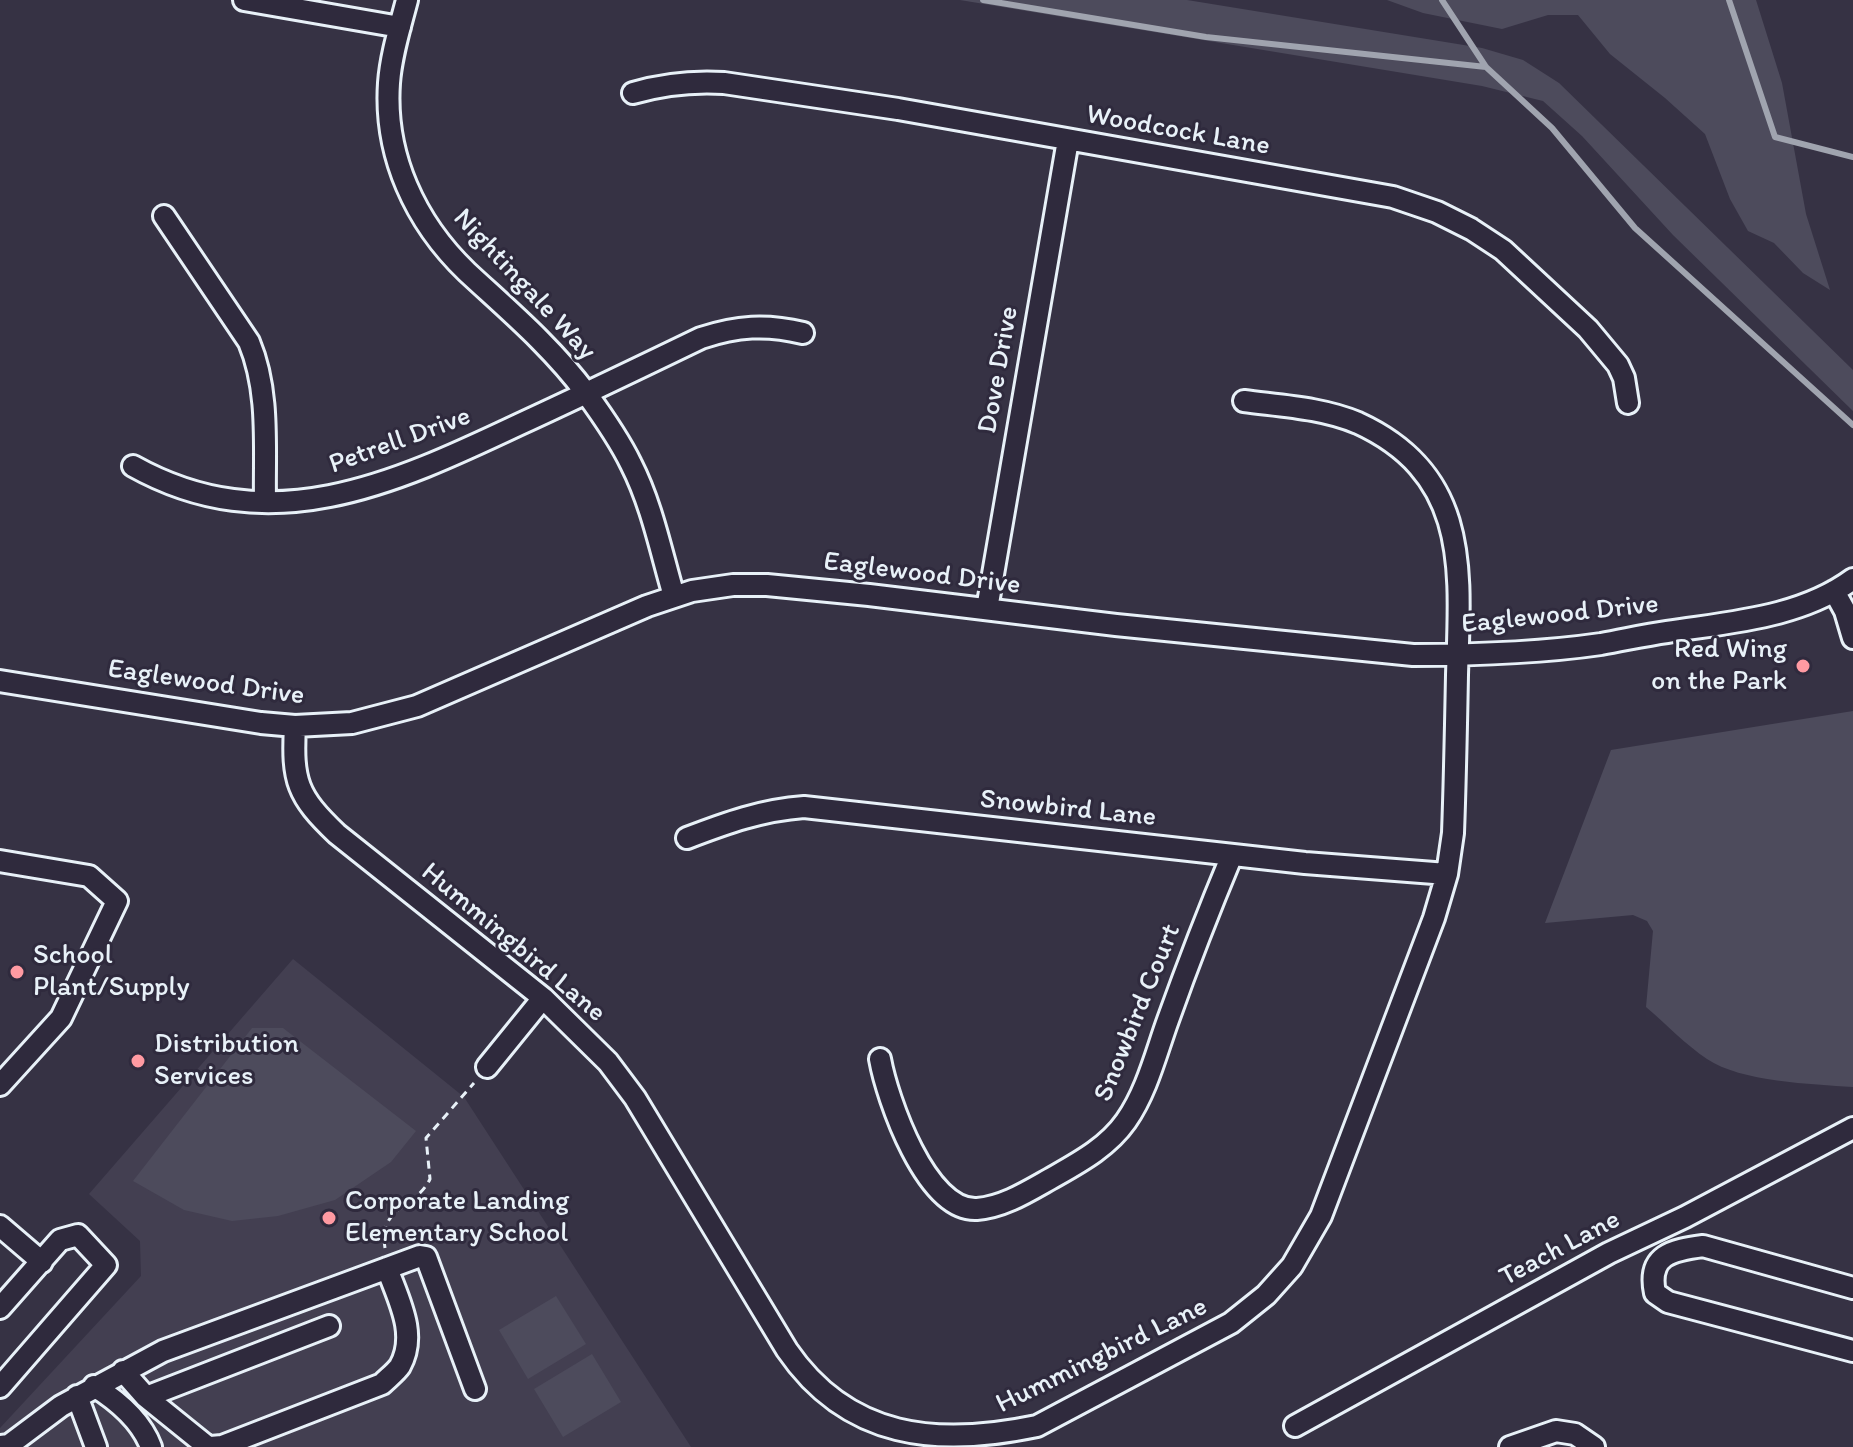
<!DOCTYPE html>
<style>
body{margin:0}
canvas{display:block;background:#363244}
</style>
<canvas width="1853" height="1447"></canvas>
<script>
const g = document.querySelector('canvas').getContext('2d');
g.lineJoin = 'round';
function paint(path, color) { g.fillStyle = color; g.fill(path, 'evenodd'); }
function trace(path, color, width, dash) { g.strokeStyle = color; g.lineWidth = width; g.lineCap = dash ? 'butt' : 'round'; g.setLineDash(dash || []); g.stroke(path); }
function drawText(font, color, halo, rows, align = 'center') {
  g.font = font + ' Itim,sans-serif'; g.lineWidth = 6; g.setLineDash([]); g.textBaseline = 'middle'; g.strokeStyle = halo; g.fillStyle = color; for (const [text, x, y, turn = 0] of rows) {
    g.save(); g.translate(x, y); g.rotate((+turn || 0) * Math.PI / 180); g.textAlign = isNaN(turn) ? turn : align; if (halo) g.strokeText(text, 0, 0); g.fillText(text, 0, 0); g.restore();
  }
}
paint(new Path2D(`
 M 293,959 L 464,1097 L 691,1447 L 3,1447 L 0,1443 L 0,1428 L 141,1276 L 140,1241 L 89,1194 Z`), '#433f51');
paint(new Path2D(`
 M 960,0 L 1187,0 L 1482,48 L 1523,60 L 1559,83 L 1853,370 L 1853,411 L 1673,235 L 1582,136 L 1543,101 L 1482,86 Z
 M 1387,0 L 1756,0 L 1782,83 L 1806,214 L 1830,290 L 1803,273 L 1774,243 L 1748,231 L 1730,199 L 1705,134 L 1665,98 L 1610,54 L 1578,15 L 1548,15 L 1502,29 L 1423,13 Z
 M 1853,711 L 1853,1087 C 1812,1084 1741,1082 1707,1059 C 1686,1045 1666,1024 1646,1007 L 1653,931 L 1647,921 L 1633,915 L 1545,923 L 1611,750 Z
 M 252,1028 L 283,1028 L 416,1131 L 391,1162 L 335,1200 L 278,1216 L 232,1221 L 184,1210 L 133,1181 Z
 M 556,1296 L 586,1344 L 528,1379 L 499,1330 Z
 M 592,1354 L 621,1402 L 563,1437 L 534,1389 Z`), '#4d4b5c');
trace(new Path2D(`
 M 983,0 L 1206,37 L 1486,67
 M 1442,0 L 1486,67 L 1552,128 L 1635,228 L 1853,425
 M 1729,0 L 1775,137 L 1853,157`), '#a0a4af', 6);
const minor = new Path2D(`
 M 244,0 L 400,27
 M 407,0 C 400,27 391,55 389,83 C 384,155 415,222 467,272 C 508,310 552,347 586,393 C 602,415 619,439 631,464 C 652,505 661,552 674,596
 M 633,93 C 664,84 692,81 724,83 L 898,109 L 1393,197 L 1437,212 L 1471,229 L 1503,250 L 1588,329 L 1618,365 L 1624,378 L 1628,403
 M 164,216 L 249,342 C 270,392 264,448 265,501
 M 133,466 C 269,542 393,484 520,424 C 581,396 641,367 701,338 C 737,326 766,324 803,333
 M 1834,591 L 1845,611 L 1853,638
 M 987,609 L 1068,140
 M 0,681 L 261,723 L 295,726 L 352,723 L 417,706 L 647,606 L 692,591 L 733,585 L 767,585 L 869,595 L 1116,625 L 1413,655 C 1476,655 1539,653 1601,644 C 1624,640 1645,635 1667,632 C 1730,622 1800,618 1853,579
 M 295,726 C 292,781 297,796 337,834 L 543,998 L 608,1062 L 635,1098 L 787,1350 C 848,1439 937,1447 1037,1426 L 1231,1323 L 1266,1295 L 1292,1266 L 1321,1216 L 1434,918 L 1447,874 L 1453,833 C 1455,780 1456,727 1457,675 C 1460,571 1471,475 1358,423 C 1323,408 1282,406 1244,401
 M 687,838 C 726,823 762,810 804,807 L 1305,863 L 1447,874
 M 0,861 L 89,876 L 117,901 L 61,1018 L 0,1085
 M 880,1059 C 887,1098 926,1212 977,1209 C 1003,1207 1027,1192 1050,1179 C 1078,1163 1107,1148 1126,1121 C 1147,1091 1156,1053 1168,1020 C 1188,964 1209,910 1232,855
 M 487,1067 L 543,998
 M 0,1226 L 42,1262
 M 1853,1288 L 1703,1246 C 1672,1250 1647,1255 1655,1293 L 1668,1302 L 1853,1351
 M 0,1308 L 60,1240 L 78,1235 L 106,1265 L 0,1387
 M 123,1371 L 146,1397 L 208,1447
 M 94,1386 C 118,1401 141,1420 151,1447
 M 77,1396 L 96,1447
 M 146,1397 L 329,1326
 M 1295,1426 L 1609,1253 L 1685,1217 L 1853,1128
 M 0,1446 L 9,1445 L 61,1406 L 163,1351 L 420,1256 L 426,1257 L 475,1389
 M 211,1447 L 222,1446 L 382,1384 C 388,1378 396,1372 400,1366 C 418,1334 398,1299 387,1268
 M 1510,1447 L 1556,1431 L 1575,1434 L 1594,1447`);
trace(minor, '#e8f1f8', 26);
trace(new Path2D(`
 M 385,1248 C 378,1205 416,1209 430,1179 L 426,1138 L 474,1083`), '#e8f1f8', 3, [8, 6]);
trace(minor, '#2f2a3d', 20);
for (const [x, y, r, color] of [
 [1803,666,8,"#ff9aa2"],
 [17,972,8,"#ff9aa2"],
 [138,1061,8,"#ff9aa2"],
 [329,1218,8,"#ff9aa2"]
]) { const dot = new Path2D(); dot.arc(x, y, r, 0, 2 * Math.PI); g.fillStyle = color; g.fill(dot); trace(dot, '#2f2a3d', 3); }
drawText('28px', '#e8f1f8', '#2f2a3d', [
 ["Woodcock Lane",1178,131,10],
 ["Nightingale Way",524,285,47],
 ["Dove Drive",999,370,-80],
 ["Petrell Drive",400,441,-20],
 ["Eaglewood Drive",922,574,7],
 ["Eaglewood Drive",1560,615,-6],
 ["Eaglewood Drive",206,683,8],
 ["Snowbird Lane",1068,809,6],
 ["Hummingbird Lane",513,943,40],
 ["Snowbird Court",1138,1013,-68],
 ["Teach Lane",1560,1249,-28],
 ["Hummingbird Lane",1102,1356,-26]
]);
drawText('28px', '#e8f1f8', '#2f2a3d', [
 ["Red Wing",1787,650,"right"],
 ["on the Park",1787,682,"right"],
 ["School",33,956],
 ["Plant/Supply",33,988],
 ["Distribution",154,1045],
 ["Services",154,1077],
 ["Corporate Landing",345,1202],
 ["Elementary School",345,1234]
], 'left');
</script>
